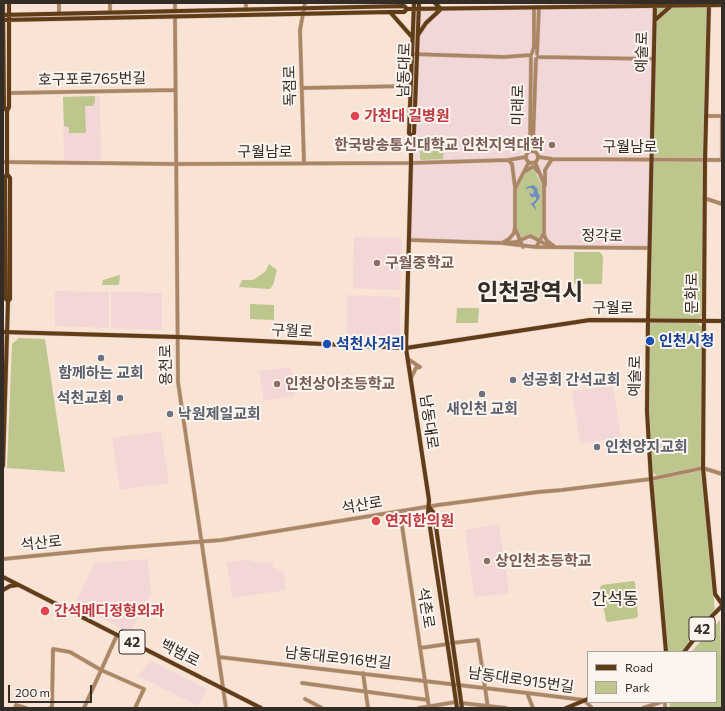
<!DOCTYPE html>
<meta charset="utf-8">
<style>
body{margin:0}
#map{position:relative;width:725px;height:711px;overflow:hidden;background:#f9e3d5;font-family:Commissioner,sans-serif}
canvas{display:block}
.frame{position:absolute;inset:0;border:4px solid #342c27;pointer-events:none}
.legend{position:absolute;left:587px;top:651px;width:130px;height:52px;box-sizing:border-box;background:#fcf4ee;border:1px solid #aca49e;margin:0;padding:5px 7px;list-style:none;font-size:12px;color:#342c27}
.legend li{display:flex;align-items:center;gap:8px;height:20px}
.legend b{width:20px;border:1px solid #aca49e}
.scale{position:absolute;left:8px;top:685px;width:84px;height:18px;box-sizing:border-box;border:2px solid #342c27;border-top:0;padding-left:5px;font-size:12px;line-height:14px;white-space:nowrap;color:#342c27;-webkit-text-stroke:3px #fcf4ee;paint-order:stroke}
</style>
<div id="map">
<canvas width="725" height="711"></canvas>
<div class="frame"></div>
<ul class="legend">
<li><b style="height:5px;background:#613d17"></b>Road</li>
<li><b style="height:11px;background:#bdc68c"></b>Park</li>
</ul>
<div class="scale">200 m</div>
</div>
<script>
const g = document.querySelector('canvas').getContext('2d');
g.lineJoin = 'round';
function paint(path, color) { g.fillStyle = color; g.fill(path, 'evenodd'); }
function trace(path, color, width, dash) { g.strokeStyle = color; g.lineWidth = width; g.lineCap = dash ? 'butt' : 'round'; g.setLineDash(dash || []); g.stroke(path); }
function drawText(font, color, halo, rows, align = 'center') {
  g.font = font + ' Commissioner,"Noto Sans KR",sans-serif'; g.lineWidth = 4; g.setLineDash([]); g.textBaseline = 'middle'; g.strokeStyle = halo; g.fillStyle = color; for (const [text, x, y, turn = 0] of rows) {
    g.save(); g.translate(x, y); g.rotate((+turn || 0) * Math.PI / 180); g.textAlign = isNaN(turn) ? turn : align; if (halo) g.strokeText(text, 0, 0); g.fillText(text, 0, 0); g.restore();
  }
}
paint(new Path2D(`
 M 550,3 L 655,3 L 649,248 L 555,247 L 410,240 L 418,9 L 550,7 Z
 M 151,661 L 207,689 L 198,706 L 138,676 Z`), '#f2d7d9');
paint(new Path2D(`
 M 100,96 L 101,160 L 64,161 L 63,97 Z
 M 354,237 L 402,238 L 400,290 L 353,288 Z
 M 55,291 L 109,292 L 109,328 L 55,326 Z
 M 111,292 L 162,293 L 162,330 L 111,328 Z
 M 347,295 L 400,297 L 400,343 L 347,339 Z
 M 291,367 L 295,396 L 264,401 L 259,371 Z
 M 613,386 L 621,438 L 580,443 L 572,391 Z
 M 161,431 L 169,483 L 120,490 L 112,438 Z
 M 499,524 L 509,593 L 474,597 L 465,530 Z
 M 148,559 L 151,595 L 130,633 L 75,604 L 95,563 Z
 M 248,560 L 264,563 L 272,562 L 273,567 L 284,573 L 286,590 L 232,598 L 227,562 Z`), '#f2d7d6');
paint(new Path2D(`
 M 655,3 L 708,3 L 703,158 L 692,158 L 701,159 L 705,164 L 704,314 L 696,321 L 703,328 L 703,462 L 699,469 L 704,472 L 715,613 L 683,652 L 666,652 L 651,484 L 658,477 L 650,470 L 647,417 L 648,325 L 653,320 L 648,320 Z
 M 95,96 L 95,102 L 93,106 L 85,106 L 86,133 L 69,133 L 69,127 L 64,126 L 63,97 Z
 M 420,151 L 444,151 L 443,159 L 421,160 L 420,159 Z
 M 532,168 L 534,169 L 544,190 L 544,231 L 540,242 L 530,236 L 519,240 L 515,227 L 515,189 L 529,169 Z
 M 574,252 L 600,252 L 603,256 L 602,284 L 574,284 Z
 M 269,264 L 277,270 L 273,285 L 270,289 L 239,287 L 242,280 L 253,280 L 265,272 Z
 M 120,275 L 119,285 L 102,285 L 103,280 Z
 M 250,304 L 274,305 L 274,320 L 250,319 Z
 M 457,308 L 479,308 L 478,323 L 456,323 Z
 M 19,338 L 45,339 L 65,472 L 7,468 L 12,344 Z
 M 633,581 L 635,582 L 638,616 L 636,618 L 608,622 L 606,621 L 600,587 L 602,585 Z
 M 720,620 L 722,708 L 669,708 L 670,702 L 716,702 L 716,652 L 691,652 Z`), '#bdc68c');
paint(new Path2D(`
 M 533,185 L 537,188 L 538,193 L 540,196 L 539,199 L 534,205 L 536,208 L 535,211 L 535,209 L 531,204 L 536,200 L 536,197 L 531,197 L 529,193 L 533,194 L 534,190 L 531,188 L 528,188 L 525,191 L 527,187 Z`), '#718ec0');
const minor = new Path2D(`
 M 59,3 L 59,13
 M 110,3 L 110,12
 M 175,3 L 175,11
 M 246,3 L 246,10
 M 175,17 L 178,382 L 226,708
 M 532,53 L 534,47 L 534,7
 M 411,54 L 504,57 L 531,55
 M 537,54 L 539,7
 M 538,57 L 654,59
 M 302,88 L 410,86
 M 9,93 L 175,90
 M 706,116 L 722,116
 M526 157a6 6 0 1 1 12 0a6 6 0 1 1-12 0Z
 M 535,151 L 533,143 L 536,59
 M 528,152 L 530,144 L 531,58
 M 539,157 L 552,159 L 722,160 L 722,116
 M 508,160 L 512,164 L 515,187
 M 3,162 L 176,164 L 411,163 L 508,160 L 526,157
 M 535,162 L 544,184 L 544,235 L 547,241 L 555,247
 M 304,163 L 300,30 L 305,3
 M 526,171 L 532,167 L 534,167 L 538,172
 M 545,185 L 545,170 L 552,159
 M 704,198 L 722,204
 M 515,228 L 523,247
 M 410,240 L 502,243 L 536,247 L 649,248
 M 502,243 L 509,239 L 514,233 L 515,227 L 515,189 L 529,162
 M 507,243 L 516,242 L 530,236 C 537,238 542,244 549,245
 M 536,247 L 544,233
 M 408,359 L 420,367 L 416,368 L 411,378
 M 400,512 L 429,708
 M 3,559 L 105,549 L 222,540 L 438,505 L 538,492 L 562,490 L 651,479 L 703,468 L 722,474
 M 452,643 L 478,640 L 488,708
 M 420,648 L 448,644
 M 219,657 L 527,693 L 584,700 L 592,708
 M 363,673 L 368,708
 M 302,683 L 428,700
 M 527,693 L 533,708
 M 305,699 L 322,708
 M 461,703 L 506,708
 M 15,708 L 16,705 L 26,708
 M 50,708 L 52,707 L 53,649 L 70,652 L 101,670 L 144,689 L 135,708
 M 84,708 L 117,635
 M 419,708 L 456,702
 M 643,708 L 661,702
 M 665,708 L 665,702`);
const major = new Path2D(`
 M 3,3 L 4,107 L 7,111
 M 414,3 L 409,133 L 411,137 L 411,163 L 406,348 L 429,500 L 428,514 L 457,708
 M 655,3 L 648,320 L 647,411 L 651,479 L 666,652
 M 709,3 L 705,159 L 703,468 L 715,594 L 722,604
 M 390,12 L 412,37
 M 3,15 L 404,6 L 407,9
 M 3,20 L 390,12 L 404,12 L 407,9 L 722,5
 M 655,20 L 671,6
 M 418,35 L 426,23 L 441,9 L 435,3
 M 411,137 L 414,133 L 419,3
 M 7,174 L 10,178 L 10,299 L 8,301
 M 3,332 L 178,337 L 406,348 L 590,320 L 722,321
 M 3,466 L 8,301 L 6,299 L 5,178 L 7,174 L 7,111 L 9,107 L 9,3
 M 429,507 L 434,513 L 462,708
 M 3,577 L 261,708
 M 3,590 L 10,586 L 18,585
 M 684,652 L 712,616 L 722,606
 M 566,708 L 588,699`);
trace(minor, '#d2beb2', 4.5);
trace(major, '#d2beb2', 5);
trace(minor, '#ab8665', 3.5);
trace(major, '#613d17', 4);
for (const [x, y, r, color] of [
 [355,116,5,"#e0444e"],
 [552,145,4,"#8d6e63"],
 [377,263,4,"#8d6e63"],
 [650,341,5,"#1a4fb4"],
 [327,344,5,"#1a4fb4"],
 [101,358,4,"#6b7280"],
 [513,380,4,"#6b7280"],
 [277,384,4,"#8d6e63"],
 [482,394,4,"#6b7280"],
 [120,398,4,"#6b7280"],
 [170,414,4,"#6b7280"],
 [597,447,4,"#6b7280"],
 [376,521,5,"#e0444e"],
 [487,561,4,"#8d6e63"],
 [45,611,5,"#e0444e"]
]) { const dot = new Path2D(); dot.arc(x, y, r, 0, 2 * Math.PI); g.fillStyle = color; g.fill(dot); trace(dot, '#fcf4ee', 1.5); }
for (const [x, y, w] of [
 [702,629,26],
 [132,642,26]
]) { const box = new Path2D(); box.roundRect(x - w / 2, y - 12, w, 24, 3); g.fillStyle = '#fcf4ee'; g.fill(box); trace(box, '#342c27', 1); }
drawText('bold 14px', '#342c27', null, [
 ["42",702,629],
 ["42",132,642]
]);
drawText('15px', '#342c27', '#fcf4ee', [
 ["예술로",642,52,-89],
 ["남동대로",404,70,-88],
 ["호구포로765번길",92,79,-1],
 ["독점로",290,86,-91],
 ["미래로",518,105,-89],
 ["구월남로",630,147],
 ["구월남로",265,152],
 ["정각로",602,236,1],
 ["문화로",692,293,-90],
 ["구월로",613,308],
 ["구월로",292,331,3],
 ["용천로",166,365,-91],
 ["예술로",635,376,-89],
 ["남동대로",429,422,82],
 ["석산로",362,505,-9],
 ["석산로",41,543,-6],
 ["석촌로",426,608,81],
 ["백범로",180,653,27],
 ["남동대로916번길",338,658,6],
 ["남동대로915번길",521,680,8]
]);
drawText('bold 15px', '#be3a42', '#fcf4ee', [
 ["가천대 길병원",364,116],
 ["연지한의원",385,521],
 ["간석메디정형외과",54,611]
], 'left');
drawText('bold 15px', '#785e54', '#fcf4ee', [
 ["한국방송통신대학교 인천지역대학",544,145,"right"],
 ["구월중학교",385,263],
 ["인천상아초등학교",285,384],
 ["상인천초등학교",495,561]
], 'left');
drawText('bold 15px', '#164399', '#fcf4ee', [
 ["인천시청",659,341],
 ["석천사거리",336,344]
], 'left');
drawText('bold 15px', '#5b616d', '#fcf4ee', [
 ["함께하는 교회",101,373,"center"],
 ["성공회 간석교회",521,380],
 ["석천교회",112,398,"right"],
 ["새인천 교회",482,409,"center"],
 ["낙원제일교회",178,414],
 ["인천양지교회",605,447]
], 'left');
drawText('17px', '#342c27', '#fcf4ee', [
 ["간석동",615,599]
]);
drawText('bold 23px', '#342c27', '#fcf4ee', [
 ["인천광역시",530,292]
]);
</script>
